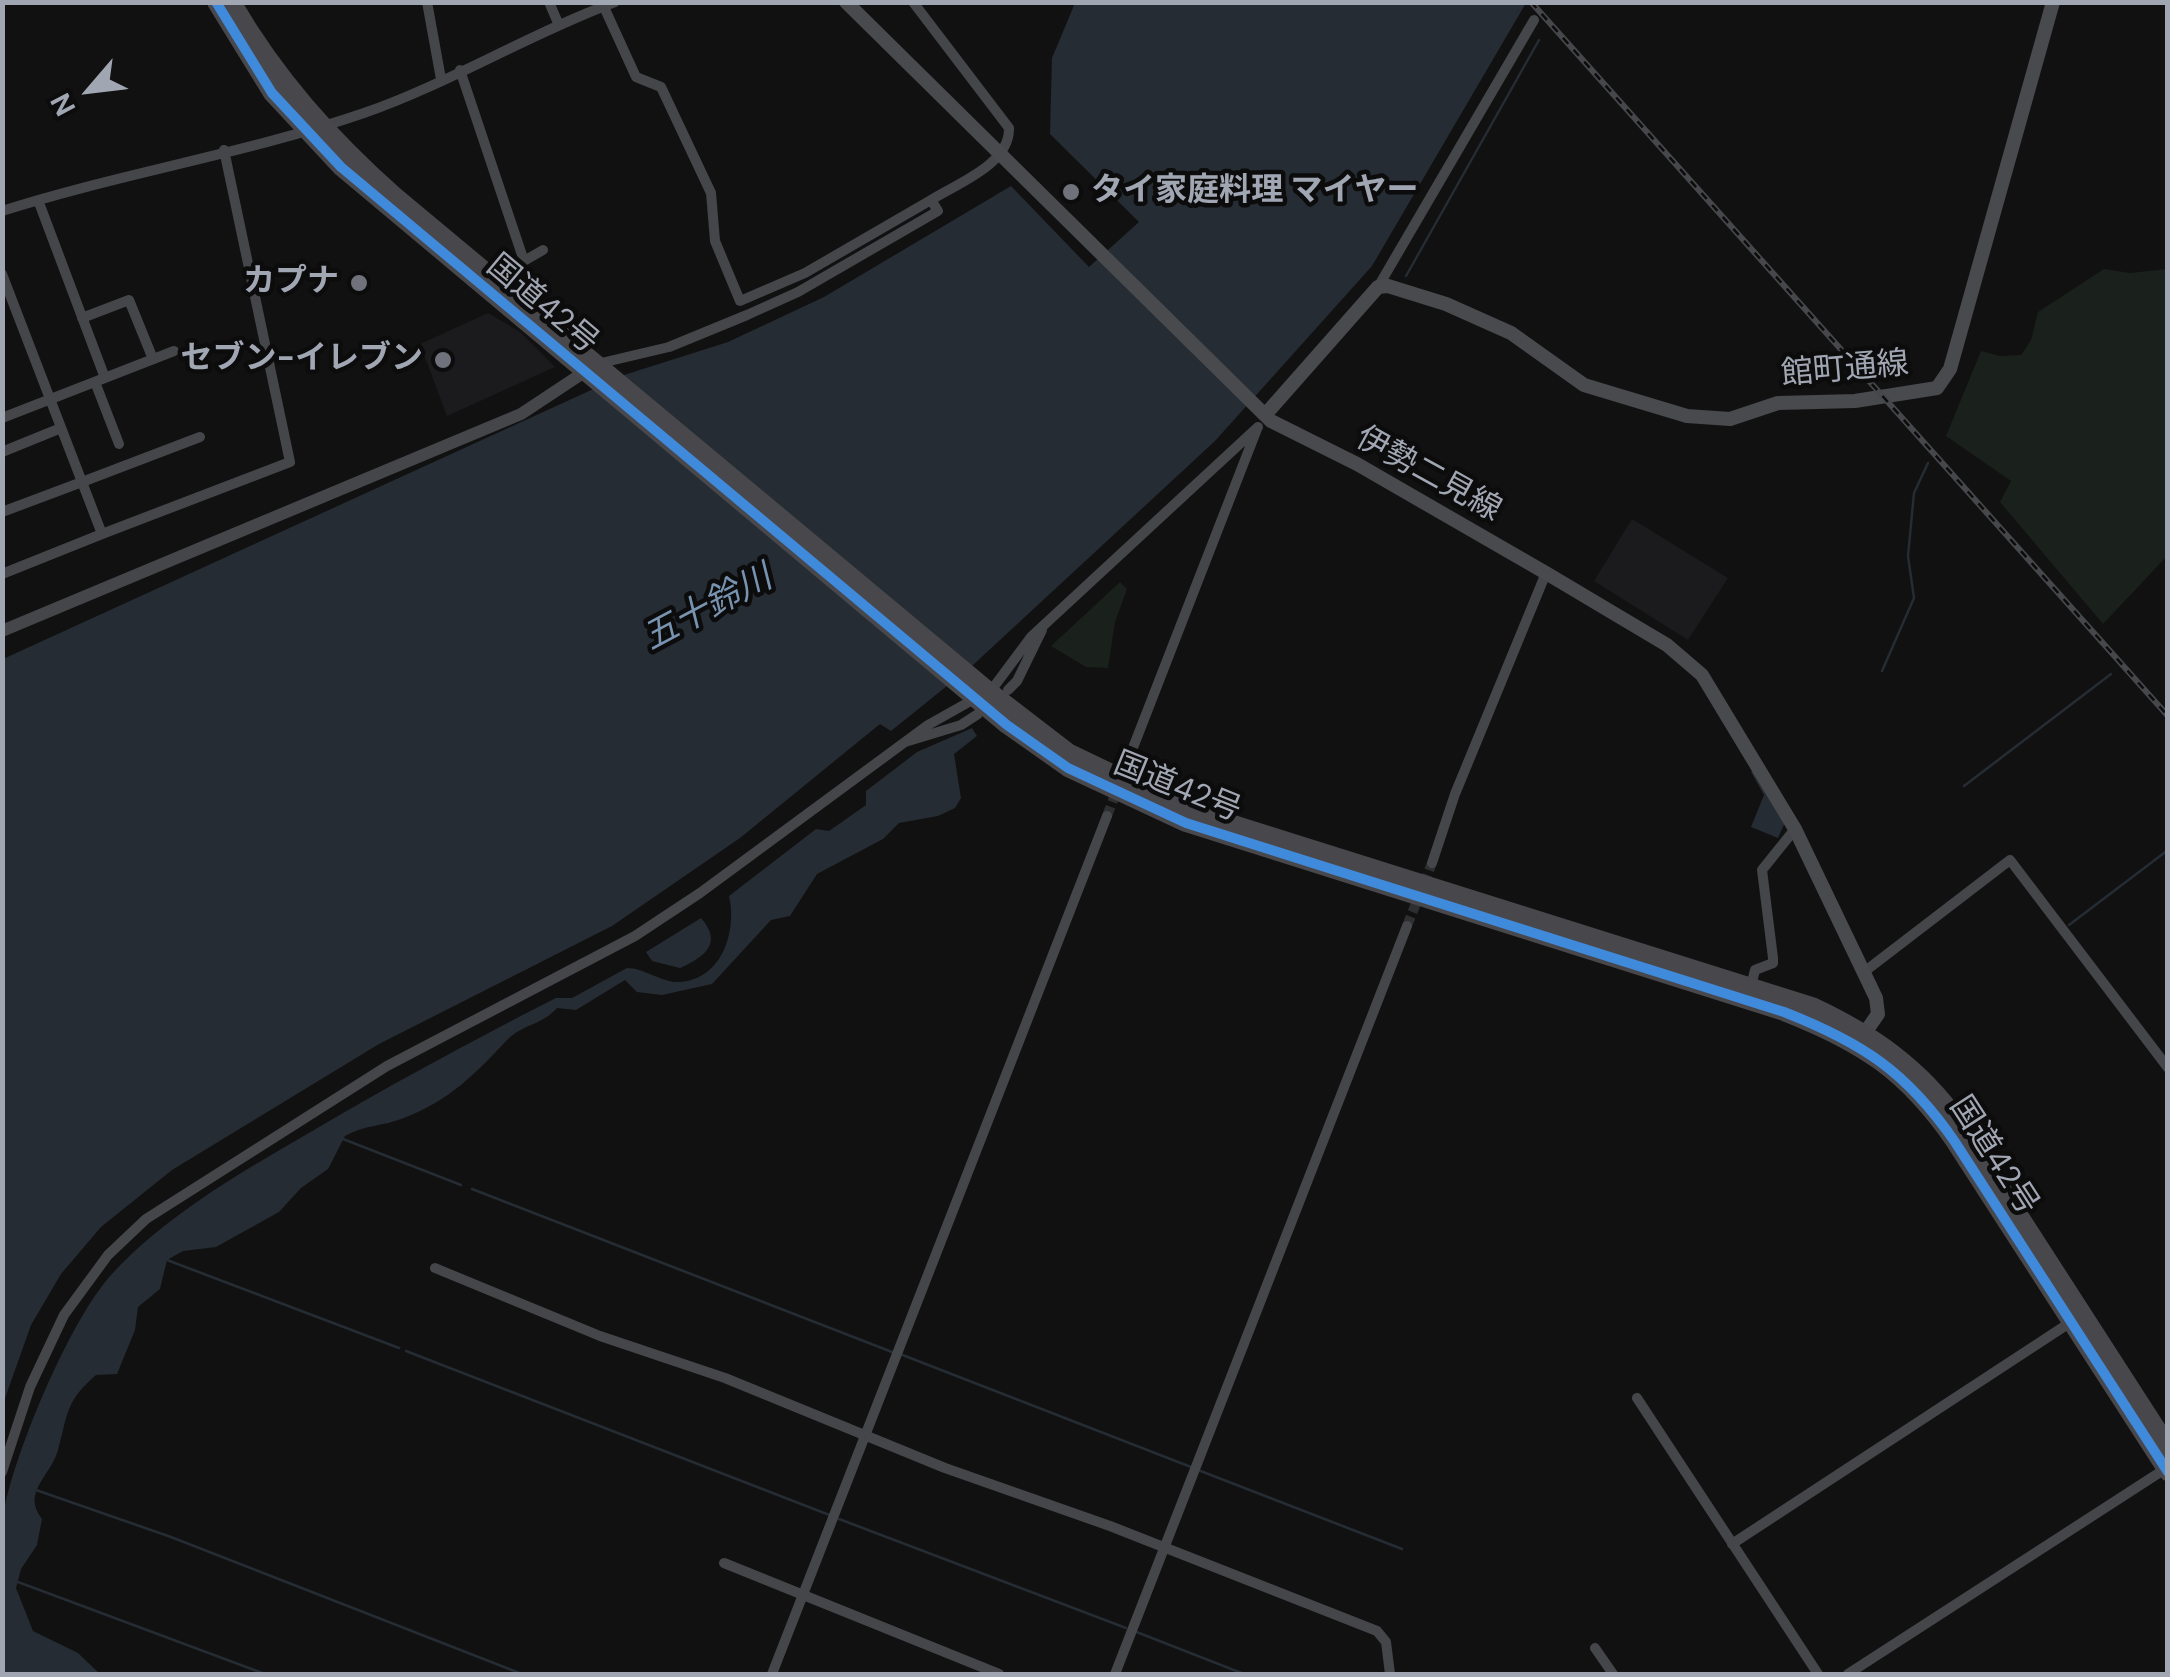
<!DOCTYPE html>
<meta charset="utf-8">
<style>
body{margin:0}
#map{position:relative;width:2170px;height:1677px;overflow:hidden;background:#111;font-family:"DM Sans",sans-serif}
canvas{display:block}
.frame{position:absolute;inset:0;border:5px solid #a1a6b3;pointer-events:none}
.north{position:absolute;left:40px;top:40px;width:100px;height:100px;-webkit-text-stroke:8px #0c0c0d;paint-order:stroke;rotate:242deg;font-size:28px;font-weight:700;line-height:40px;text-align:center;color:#a1a6b3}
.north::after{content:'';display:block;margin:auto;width:35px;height:45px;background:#a1a6b3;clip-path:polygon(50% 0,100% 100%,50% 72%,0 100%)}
</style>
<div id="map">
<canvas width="2170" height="1677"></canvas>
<div class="frame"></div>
<div class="north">N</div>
</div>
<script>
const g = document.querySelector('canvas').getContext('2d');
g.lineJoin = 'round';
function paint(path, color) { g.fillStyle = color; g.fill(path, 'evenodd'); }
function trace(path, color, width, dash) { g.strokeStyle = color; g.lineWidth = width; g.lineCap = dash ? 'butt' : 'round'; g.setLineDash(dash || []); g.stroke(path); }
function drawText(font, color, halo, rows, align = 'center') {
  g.font = font + ' "DM Sans","Noto Sans JP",sans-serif'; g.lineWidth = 9; g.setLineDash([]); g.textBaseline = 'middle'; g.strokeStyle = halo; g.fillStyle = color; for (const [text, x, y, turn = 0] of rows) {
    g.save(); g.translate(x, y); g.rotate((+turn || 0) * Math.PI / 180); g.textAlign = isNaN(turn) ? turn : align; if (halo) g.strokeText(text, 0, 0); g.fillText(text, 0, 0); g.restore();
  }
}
paint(new Path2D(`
 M 488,313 L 520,332 L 555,367 L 447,416 L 420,344 Z
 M 1632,519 L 1728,578 L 1688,640 L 1594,581 Z`), '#1b1b1d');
paint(new Path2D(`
 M 2104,269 L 2130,273 L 2167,269 L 2168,555 L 2103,624 L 2000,502 L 2011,481 L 1946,436 L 1981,351 L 2000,356 L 2021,355 L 2031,340 L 2038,312 Z
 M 1120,582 L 1127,589 L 1115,622 L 1108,668 L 1086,667 L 1051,646 Z`), '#1a201b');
paint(new Path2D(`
 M 1075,3 L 1526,3 L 1372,266 L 1215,441 L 973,665 L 891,731 L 880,724 L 740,838 L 612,926 L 379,1044 L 172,1170 L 101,1227 L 61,1274 L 31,1325 L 3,1404 L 3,659 L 624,375 L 728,342 L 824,297 L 1011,186 L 1089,267 L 1139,222 L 1050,134 L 1052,58 Z
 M 972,728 L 977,736 L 954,754 L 961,798 L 955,808 L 938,816 L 899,823 L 883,839 L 817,874 L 790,916 L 771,920 L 712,984 L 662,995 L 637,992 L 625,980 L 576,1010 L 557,1008 C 542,1025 523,1024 507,1040 C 474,1075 450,1100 404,1118 C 385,1126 363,1125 345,1136 L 328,1169 L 301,1188 L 279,1212 L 216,1247 L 183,1251 L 167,1260 L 160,1289 L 138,1307 L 135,1330 L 117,1374 L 96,1375 C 65,1402 68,1414 58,1450 C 51,1476 21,1492 42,1519 L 37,1545 L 21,1569 L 16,1588 L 33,1631 L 78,1653 L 100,1674 L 3,1674 C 2,1628 0,1561 3,1516 C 13,1455 70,1320 111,1275 C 164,1217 235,1176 302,1137 C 385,1088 469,1042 556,998 L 572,998 L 627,968 C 645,968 661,983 680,982 C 723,979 737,930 729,896 L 816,829 L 829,831 L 866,805 L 866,791 L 917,752 Z
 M 1756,768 L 1786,820 L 1778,838 L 1751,827 L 1764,795 L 1751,772 Z
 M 701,918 C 723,943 705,957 680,968 L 652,961 L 646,952 Z`), '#252c33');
trace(new Path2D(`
 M 1406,276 L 1539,40
 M 1882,671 L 1914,598 L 1908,556 L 1914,493 L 1928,463
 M 1964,786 L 2111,674
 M 2069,925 L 2168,850
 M 343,1139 L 461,1185
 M 472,1189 L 892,1352
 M 167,1260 L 399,1348
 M 406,1351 L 832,1516
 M 900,1354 L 1191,1467
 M 1198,1470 L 1402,1549
 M 36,1490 L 171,1537 L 522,1674
 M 839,1519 L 1126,1628
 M 18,1582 L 265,1674
 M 1134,1631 L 1244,1674`), '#252c33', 2.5);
trace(new Path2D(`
 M 1107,816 L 1129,758
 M 1407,926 L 1432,863`), '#2e2f31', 10, [10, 5]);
trace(new Path2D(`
 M 427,2 L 441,79
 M 549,2 L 558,23
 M 604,7 L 636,77 L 661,87 L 711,193 L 715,241 L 740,301 L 805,273 L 931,200
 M 460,70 L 524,261 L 515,271
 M 38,200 L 105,378
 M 2,211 C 121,173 248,153 364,113 C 450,83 529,34 615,2
 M 524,261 L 543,250
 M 2,274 L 82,482 L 2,512
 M 1378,287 L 1534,20
 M 82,318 L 129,300 L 153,359
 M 597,364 L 669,347 L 747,315 L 798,292 L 938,211 L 931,200 C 958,183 1010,164 1009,128 L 913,2
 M 95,382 L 119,444
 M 2,418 L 174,351
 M 2,452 L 61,428
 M 102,534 L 290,462 L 224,150
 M 2,574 L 102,534 L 82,482 L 200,437
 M 1008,690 L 1017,681 L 1042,630
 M 990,692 L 1031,637 L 1258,427
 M 905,742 L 961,725 L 978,714
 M 1129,758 L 1257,429
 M 1432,863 L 1455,794 L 1546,573
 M 1864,972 L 2010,860 L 2168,1068
 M 1751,986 L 1755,970 L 1773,963 L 1773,958 L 1762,870 L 1795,829
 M 435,1268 L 600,1336 L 725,1378 L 945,1468 L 1110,1526 L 1377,1631 L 1386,1642 L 1390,1674
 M 1637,1398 L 1818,1674
 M 2,1472 L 30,1387 L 64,1315 L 108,1255 L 146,1219 L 387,1066 L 635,936 L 700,893 L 928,725 L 976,698
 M 1732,1544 L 2071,1322
 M 724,1563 L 999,1674
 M 1595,1648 L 1613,1674
 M 772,1674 L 1107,816
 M 1115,1674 L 1407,926
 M 1848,1674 L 2165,1469`), '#45464a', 10);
trace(new Path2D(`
 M 2,631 L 521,414 L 592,367`), '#45464a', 12);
trace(new Path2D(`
 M 846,2 L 1271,421 L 1357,464 L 1546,573 L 1667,645 L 1702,675 L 1795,829 L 1876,998 L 1878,1014 L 1860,1040
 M 1265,415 L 1378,287 L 1388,286 L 1446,304 L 1511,333 L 1584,385 L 1687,416 L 1730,419 L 1778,403 L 1855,401 L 1937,388 L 1950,369 L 2053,2`), '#494a4e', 14);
trace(new Path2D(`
 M 216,2 L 272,93 L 341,167 L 1007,725 L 1068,768 L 1186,823 L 1784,1012 C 1863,1043 1907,1072 1955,1142 L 2168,1472
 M 232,2 C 276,78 330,138 395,196 L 990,692 L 1068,752 L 1189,810 L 1812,1006 C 1872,1034 1920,1067 1959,1122 L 2168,1446`), '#48484c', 18);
const rail = new Path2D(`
 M 1531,2 L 2168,716`);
trace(rail, '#45474a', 6);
trace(rail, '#0c0c0d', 2.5, [8]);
trace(new Path2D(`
 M 216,2 L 272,93 L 341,167 L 1007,725 L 1068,768 L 1186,823 L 1784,1012 C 1863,1043 1907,1072 1955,1142 L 2168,1472`), '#408adc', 10);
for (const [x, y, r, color] of [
 [1071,192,10,"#6f727a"],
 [359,283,10,"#6f727a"],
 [443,360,10,"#6f727a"]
]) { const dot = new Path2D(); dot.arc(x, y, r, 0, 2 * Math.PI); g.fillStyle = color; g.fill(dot); trace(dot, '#0c0c0d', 4); }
drawText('bold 32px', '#a1a6b3', '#0c0c0d', [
 ["タイ家庭料理 マイヤー",1091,192,"left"],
 ["カプナ",339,283],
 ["セブン-イレブン",423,360]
], 'right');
drawText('32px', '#a1a6b3', '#0c0c0d', [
 ["国道42号",542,305,40],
 ["館町通線",1845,370,-5],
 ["伊勢二見線",1428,475,29],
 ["国道42号",1177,788,22],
 ["国道42号",1993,1156,57]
]);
drawText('italic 35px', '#7793b0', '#0c0c0d', [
 ["五十鈴川",708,609,-28]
]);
</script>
